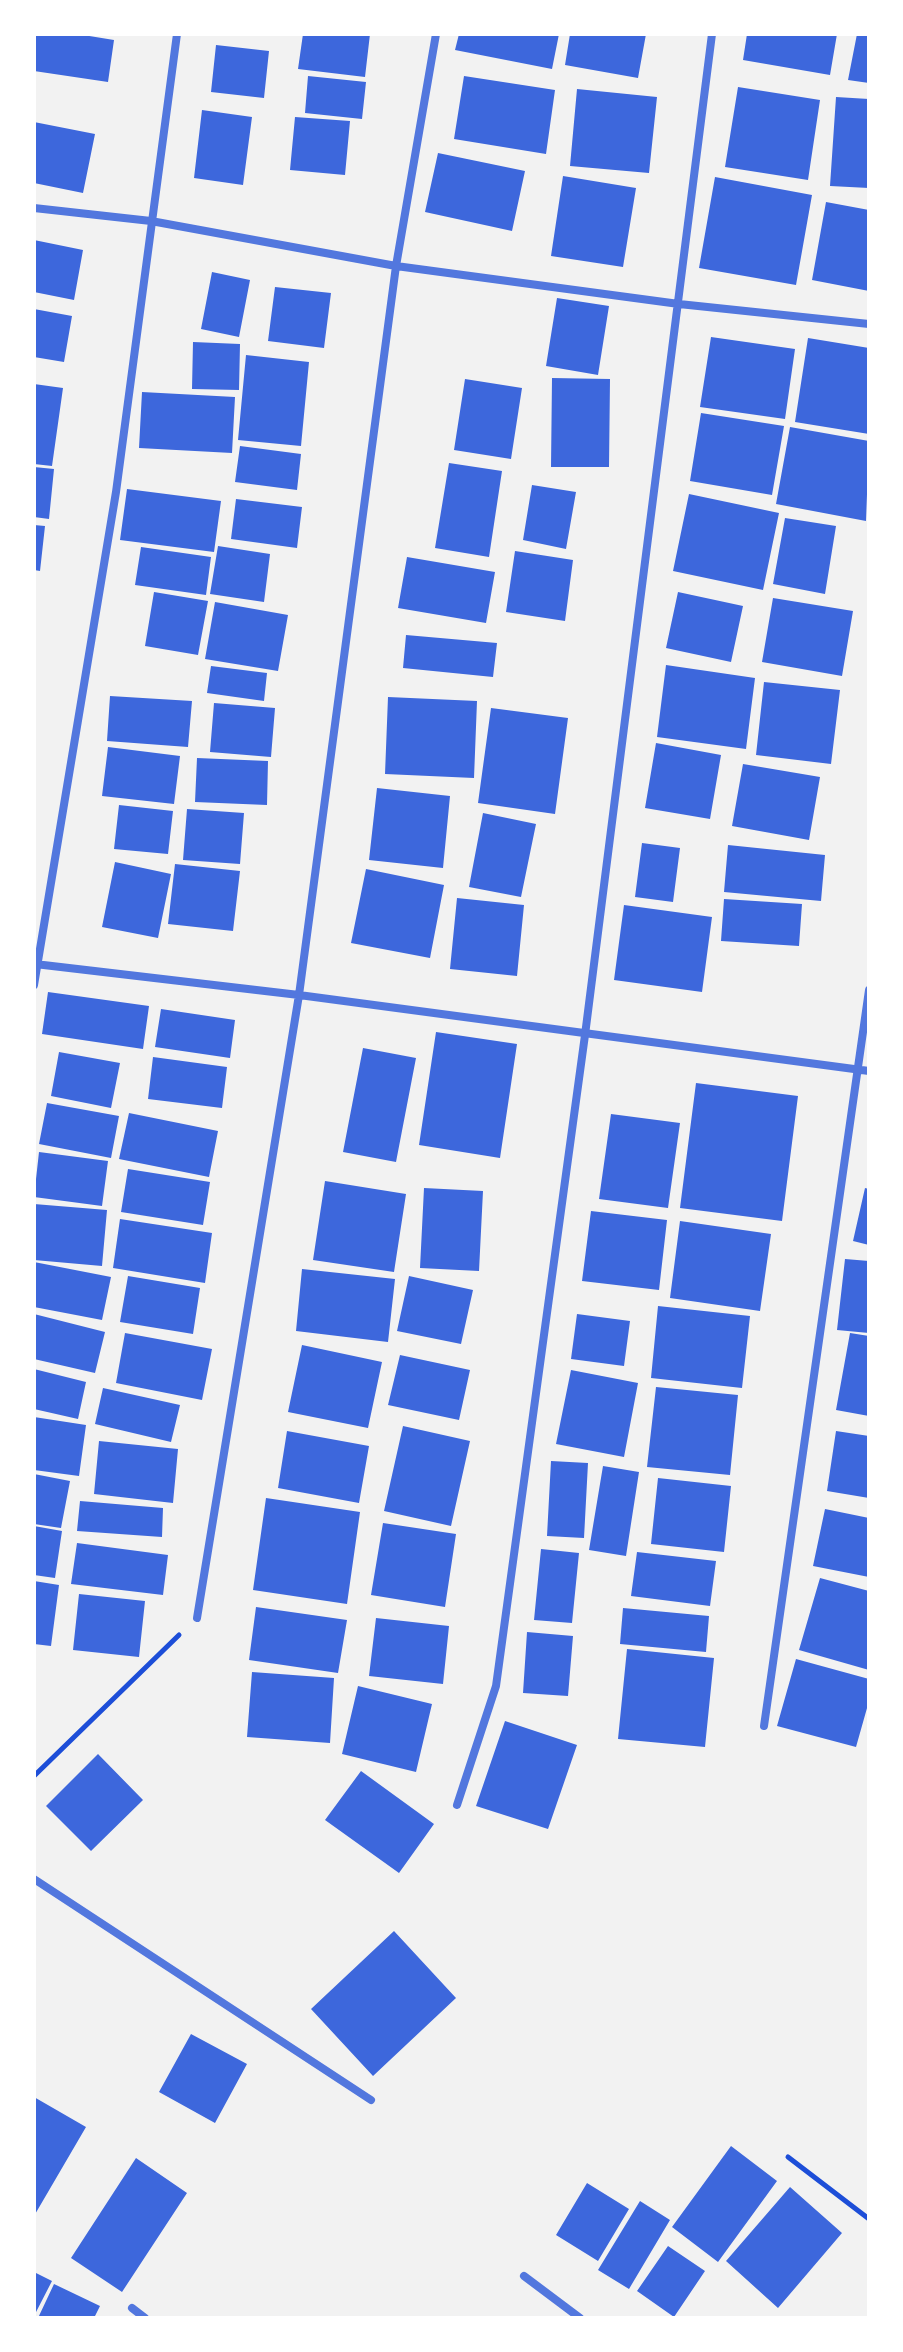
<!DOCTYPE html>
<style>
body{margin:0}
#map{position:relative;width:903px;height:2352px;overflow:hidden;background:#f2f2f2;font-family:"Times New Roman",serif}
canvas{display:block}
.frame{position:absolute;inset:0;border:36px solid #fff;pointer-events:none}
</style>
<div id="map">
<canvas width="903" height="2352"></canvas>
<div class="frame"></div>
</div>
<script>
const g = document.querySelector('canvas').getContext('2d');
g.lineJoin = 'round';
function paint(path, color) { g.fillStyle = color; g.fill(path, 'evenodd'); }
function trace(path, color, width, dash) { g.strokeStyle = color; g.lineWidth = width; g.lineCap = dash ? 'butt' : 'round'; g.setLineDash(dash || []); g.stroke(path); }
paint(new Path2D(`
 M 34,34 L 77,34 L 114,40 L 108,82 L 34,71 Z
 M 303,34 L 370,34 L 365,77 L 298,69 Z
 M 459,34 L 559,34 L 552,69 L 455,50 Z
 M 570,34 L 646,34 L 638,78 L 565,65 Z
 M 747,34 L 837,34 L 830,75 L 743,60 Z
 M 857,34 L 869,34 L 869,83 L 848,80 Z
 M 216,45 L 269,51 L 264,98 L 211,92 Z
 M 308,76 L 366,82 L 362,119 L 305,113 Z
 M 464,76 L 555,90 L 546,154 L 454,139 Z
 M 738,87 L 820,100 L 808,180 L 725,167 Z
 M 577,89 L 657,97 L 649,173 L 570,166 Z
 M 836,97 L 869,99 L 869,188 L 830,186 Z
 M 202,110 L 252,117 L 243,185 L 194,178 Z
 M 295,117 L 350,121 L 345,175 L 290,170 Z
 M 34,122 L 95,134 L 83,193 L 34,183 Z
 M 438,153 L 525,171 L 512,231 L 425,212 Z
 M 563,176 L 636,188 L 623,267 L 551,256 Z
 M 715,177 L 812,195 L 796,285 L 699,268 Z
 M 826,202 L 869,210 L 869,291 L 812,280 Z
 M 34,240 L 83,250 L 74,300 L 34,292 Z
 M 212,272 L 250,280 L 239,337 L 201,329 Z
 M 275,287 L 331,293 L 324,348 L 268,341 Z
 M 557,298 L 609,306 L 598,375 L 546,366 Z
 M 34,309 L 72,316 L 64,362 L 34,357 Z
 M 711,337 L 795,349 L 785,419 L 700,407 Z
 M 808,338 L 869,348 L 869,434 L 795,422 Z
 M 193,342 L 240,344 L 239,390 L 192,389 Z
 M 246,355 L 309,362 L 301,446 L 238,440 Z
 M 552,378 L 610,379 L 609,467 L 551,467 Z
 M 465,379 L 522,388 L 511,459 L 454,450 Z
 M 34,384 L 63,388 L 52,466 L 34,464 Z
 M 142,392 L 235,397 L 232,453 L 139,448 Z
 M 701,413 L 784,426 L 772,495 L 690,481 Z
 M 790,427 L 869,441 L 866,521 L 776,504 Z
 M 240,446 L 301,454 L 297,490 L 235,482 Z
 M 449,463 L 502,471 L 489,557 L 435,548 Z
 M 34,467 L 54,469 L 49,519 L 34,517 Z
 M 532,485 L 576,492 L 566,549 L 523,540 Z
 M 127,489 L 221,501 L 214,552 L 120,540 Z
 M 689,494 L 779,513 L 763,590 L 673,571 Z
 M 236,499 L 302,507 L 297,548 L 231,539 Z
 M 785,518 L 836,526 L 825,594 L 773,584 Z
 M 34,525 L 45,526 L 40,571 L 34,570 Z
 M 218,546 L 270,554 L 264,602 L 210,594 Z
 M 141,547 L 211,557 L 206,595 L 135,585 Z
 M 515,551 L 573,560 L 565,621 L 506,612 Z
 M 407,557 L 495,572 L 486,623 L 398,608 Z
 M 154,592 L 208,601 L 198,655 L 145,646 Z
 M 678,592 L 743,606 L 731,662 L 666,648 Z
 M 773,598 L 853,611 L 842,676 L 762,662 Z
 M 215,602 L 288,615 L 278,671 L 205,659 Z
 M 406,635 L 497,643 L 493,677 L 403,668 Z
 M 666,665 L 755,678 L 746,749 L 657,737 Z
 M 211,666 L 267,673 L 264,701 L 207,693 Z
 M 764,682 L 840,690 L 831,764 L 756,755 Z
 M 110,696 L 192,701 L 188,747 L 107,741 Z
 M 388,697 L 477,701 L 474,778 L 385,774 Z
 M 214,703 L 275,708 L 271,757 L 210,752 Z
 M 491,708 L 568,718 L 555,814 L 478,803 Z
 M 656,743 L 721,755 L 710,819 L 645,808 Z
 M 108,747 L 180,756 L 174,804 L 102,796 Z
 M 197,758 L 268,761 L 267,805 L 195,802 Z
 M 743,764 L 820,777 L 809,840 L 732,826 Z
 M 377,788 L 450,796 L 443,868 L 369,860 Z
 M 119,805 L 173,811 L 168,854 L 114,849 Z
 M 187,809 L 244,813 L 240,864 L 183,860 Z
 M 483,813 L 536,824 L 521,897 L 469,887 Z
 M 642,843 L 680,848 L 673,902 L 635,897 Z
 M 728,845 L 825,855 L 821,901 L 724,892 Z
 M 115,862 L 171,874 L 158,938 L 102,927 Z
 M 175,864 L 240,871 L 233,931 L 168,924 Z
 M 366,869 L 444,885 L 430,958 L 351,943 Z
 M 457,898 L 524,905 L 517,976 L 450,969 Z
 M 724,899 L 802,904 L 799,946 L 721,941 Z
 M 624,905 L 712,917 L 702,992 L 614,980 Z
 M 48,992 L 149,1006 L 143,1049 L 42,1034 Z
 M 161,1009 L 235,1020 L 230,1058 L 155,1047 Z
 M 436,1032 L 517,1044 L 500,1158 L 419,1145 Z
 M 363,1048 L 416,1058 L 396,1162 L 343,1152 Z
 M 59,1052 L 120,1063 L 111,1108 L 51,1096 Z
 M 153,1057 L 227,1067 L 222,1108 L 148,1099 Z
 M 696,1083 L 798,1096 L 782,1221 L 680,1208 Z
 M 47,1103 L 119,1116 L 111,1158 L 39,1144 Z
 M 129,1113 L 218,1131 L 209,1177 L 119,1159 Z
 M 611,1114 L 680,1123 L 668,1208 L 599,1199 Z
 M 39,1152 L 108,1161 L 102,1206 L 34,1197 Z
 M 128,1169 L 210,1182 L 203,1225 L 121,1212 Z
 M 325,1181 L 406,1194 L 394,1272 L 313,1260 Z
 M 424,1188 L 483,1191 L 479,1271 L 420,1268 Z
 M 865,1188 L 869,1189 L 869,1245 L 853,1241 Z
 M 34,1204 L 107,1210 L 102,1266 L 34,1260 Z
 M 591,1211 L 667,1220 L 659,1290 L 582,1281 Z
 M 120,1219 L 212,1233 L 205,1283 L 113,1268 Z
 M 680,1221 L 771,1234 L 760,1311 L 670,1298 Z
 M 845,1259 L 869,1261 L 869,1333 L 837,1330 Z
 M 34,1262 L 111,1277 L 102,1320 L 34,1307 Z
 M 302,1269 L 395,1279 L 388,1342 L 296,1331 Z
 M 128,1276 L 200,1288 L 193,1334 L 120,1322 Z
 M 409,1276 L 473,1290 L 461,1344 L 397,1331 Z
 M 658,1306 L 750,1316 L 742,1388 L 651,1378 Z
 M 34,1314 L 105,1332 L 95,1373 L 34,1359 Z
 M 577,1314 L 630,1321 L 624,1366 L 571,1359 Z
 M 125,1333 L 212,1349 L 202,1400 L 116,1383 Z
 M 850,1333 L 869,1336 L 869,1416 L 836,1410 Z
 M 302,1345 L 382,1362 L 368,1428 L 288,1412 Z
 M 400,1355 L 470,1370 L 459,1420 L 388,1405 Z
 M 34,1369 L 86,1382 L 78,1419 L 34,1409 Z
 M 571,1370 L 638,1383 L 624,1457 L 556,1444 Z
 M 656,1387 L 738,1395 L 730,1475 L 647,1467 Z
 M 103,1388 L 180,1405 L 171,1442 L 95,1424 Z
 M 34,1417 L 86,1425 L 79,1476 L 34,1470 Z
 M 403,1426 L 470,1441 L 451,1526 L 384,1511 Z
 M 287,1431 L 369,1446 L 359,1503 L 278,1488 Z
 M 836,1431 L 869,1436 L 869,1498 L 827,1491 Z
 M 99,1441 L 178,1449 L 173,1503 L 94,1494 Z
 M 551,1461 L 588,1463 L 584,1538 L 547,1536 Z
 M 603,1466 L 639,1472 L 626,1556 L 589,1550 Z
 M 34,1474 L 70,1481 L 61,1528 L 34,1524 Z
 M 658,1478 L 731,1486 L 724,1552 L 651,1544 Z
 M 266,1498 L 360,1512 L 347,1604 L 253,1590 Z
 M 80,1501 L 163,1508 L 162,1537 L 77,1531 Z
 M 825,1509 L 869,1518 L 869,1577 L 813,1566 Z
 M 383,1523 L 456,1534 L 445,1607 L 371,1595 Z
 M 34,1526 L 62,1531 L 55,1578 L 34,1575 Z
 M 77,1543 L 168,1555 L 163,1595 L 71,1584 Z
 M 541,1549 L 579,1553 L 572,1623 L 534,1620 Z
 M 637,1552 L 716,1561 L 710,1606 L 631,1596 Z
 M 820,1578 L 869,1591 L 869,1670 L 799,1650 Z
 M 34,1581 L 59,1585 L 51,1646 L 34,1644 Z
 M 79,1594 L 145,1601 L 139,1657 L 73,1650 Z
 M 256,1607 L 347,1620 L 338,1673 L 249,1660 Z
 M 623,1608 L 709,1616 L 706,1652 L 620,1644 Z
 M 376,1618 L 449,1626 L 443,1684 L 369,1676 Z
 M 527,1632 L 573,1636 L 568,1696 L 523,1693 Z
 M 627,1649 L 714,1658 L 705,1747 L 618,1739 Z
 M 796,1659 L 869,1679 L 869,1701 L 856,1747 L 777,1726 Z
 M 252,1672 L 334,1678 L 330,1743 L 247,1737 Z
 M 358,1686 L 432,1704 L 416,1772 L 342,1754 Z
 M 505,1721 L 577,1745 L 548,1829 L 476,1806 Z
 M 98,1754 L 143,1800 L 91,1851 L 46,1806 Z
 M 361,1771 L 434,1824 L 399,1873 L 325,1820 Z
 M 394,1931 L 456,1998 L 373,2076 L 311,2009 Z
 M 191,2034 L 247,2064 L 215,2123 L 159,2092 Z
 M 34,2097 L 86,2127 L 34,2216 Z
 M 731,2146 L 777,2181 L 718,2262 L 672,2227 Z
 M 136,2158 L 187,2193 L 122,2292 L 71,2258 Z
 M 587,2183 L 629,2209 L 598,2261 L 556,2235 Z
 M 790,2187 L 842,2233 L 778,2308 L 726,2261 Z
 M 640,2201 L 670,2220 L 629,2289 L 598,2270 Z
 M 668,2246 L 705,2271 L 674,2317 L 637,2291 Z
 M 34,2272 L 52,2281 L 34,2316 Z
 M 54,2284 L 100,2306 L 94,2318 L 38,2318 Z`), '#3d67dc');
trace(new Path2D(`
 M 34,1776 L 179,1635
 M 788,2157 L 869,2219`), '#1d4ed8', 5);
trace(new Path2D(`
 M 34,208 L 151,221 L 396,266 L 679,304 L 869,324
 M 35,964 L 299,995 L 869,1071
 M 34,985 L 116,492 L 177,34
 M 197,1618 L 299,995 L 396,266 L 436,34
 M 764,1726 L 869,990
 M 457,1805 L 496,1686 L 585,1035 L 712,34
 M 34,1879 L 371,2100
 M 524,2276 L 580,2318
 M 132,2308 L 145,2318`), '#5277de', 8);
</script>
